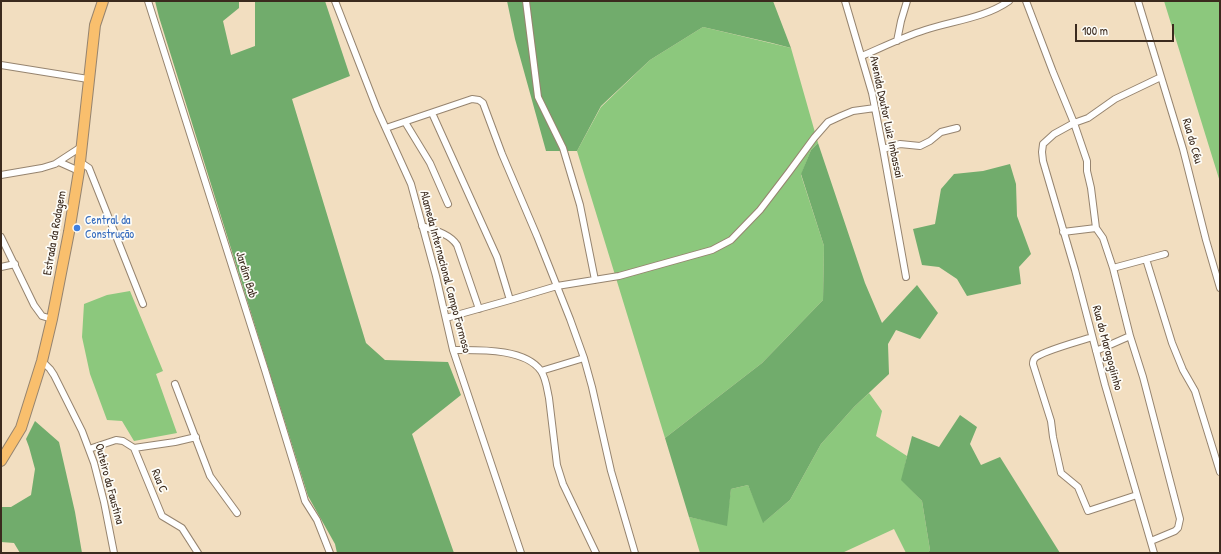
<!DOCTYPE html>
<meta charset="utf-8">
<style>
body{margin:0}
#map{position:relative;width:1221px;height:554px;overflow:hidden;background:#f2dec0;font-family:"Patrick Hand",sans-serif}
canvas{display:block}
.frame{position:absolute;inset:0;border:2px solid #3b2a1e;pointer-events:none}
.scale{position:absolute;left:1075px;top:24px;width:99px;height:18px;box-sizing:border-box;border:2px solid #3b2a1e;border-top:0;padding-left:5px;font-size:12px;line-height:14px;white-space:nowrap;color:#3b2a1e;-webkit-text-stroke:3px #fdfcf7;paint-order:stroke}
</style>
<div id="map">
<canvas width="1221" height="554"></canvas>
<div class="frame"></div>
<div class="scale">100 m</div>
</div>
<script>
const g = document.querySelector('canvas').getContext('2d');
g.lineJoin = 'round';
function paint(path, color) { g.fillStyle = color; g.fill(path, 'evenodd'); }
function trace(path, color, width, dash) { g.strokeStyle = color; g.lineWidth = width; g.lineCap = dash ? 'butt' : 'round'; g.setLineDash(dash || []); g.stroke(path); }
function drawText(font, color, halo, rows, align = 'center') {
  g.font = font + ' "Patrick Hand",sans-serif'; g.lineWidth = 3.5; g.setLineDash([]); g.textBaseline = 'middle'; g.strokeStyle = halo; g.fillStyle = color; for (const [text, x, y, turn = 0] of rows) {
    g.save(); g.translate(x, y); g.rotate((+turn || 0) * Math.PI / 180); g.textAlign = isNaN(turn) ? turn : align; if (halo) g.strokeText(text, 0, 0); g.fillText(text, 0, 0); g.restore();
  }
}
paint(new Path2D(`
 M 1164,1 L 1220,1 L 1220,182 Z
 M 703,27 L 791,48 L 818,143 L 811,150 L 801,175 L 824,246 L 823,300 L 762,363 L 665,438 L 577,151 L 601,107 L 650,60 Z
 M 130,291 L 163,371 L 156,374 L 177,433 L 134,441 L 122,421 L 107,420 L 90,374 L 82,337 L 84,304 L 107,295 Z
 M 869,393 L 882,411 L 876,436 L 907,456 L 902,480 L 922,501 L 930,550 L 928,553 L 906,553 L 894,529 L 842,553 L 700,553 L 689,517 L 726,525 L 731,489 L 748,485 L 764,522 L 790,500 L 821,444 L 854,407 Z`), '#8cc87d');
paint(new Path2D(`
 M 155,1 L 239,1 L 239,8 L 223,21 L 231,55 L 255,46 L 255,1 L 325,1 L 350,76 L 292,99 L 366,343 L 385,360 L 448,362 L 461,395 L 412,434 L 454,553 L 337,553 L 335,544 L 308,496 L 159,17 Z
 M 507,1 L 773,1 L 791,48 L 772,43 L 703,27 L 650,60 L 601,106 L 577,151 L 546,151 L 515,39 Z
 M 818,143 L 865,283 L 882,323 L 917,285 L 938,313 L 920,339 L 896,330 L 888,344 L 889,374 L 854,407 L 821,444 L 790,500 L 763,523 L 748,485 L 731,489 L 727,526 L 689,517 L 665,438 L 762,363 L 823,300 L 824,246 L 801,174 L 811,150 Z
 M 1010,164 L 1016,184 L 1017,216 L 1031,254 L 1019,267 L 1021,284 L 967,296 L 957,279 L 939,267 L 922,265 L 913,229 L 935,224 L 941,189 L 954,174 L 983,171 Z
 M 960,415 L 977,427 L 970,444 L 981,465 L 1000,457 L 1060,553 L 928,553 L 930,550 L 922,501 L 901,480 L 912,436 L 939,447 Z
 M 35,421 L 59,442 L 75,512 L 82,553 L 20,553 L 14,543 L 1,542 L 1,507 L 11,507 L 31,495 L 35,469 L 29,447 L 26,439 Z`), '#71ac6c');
const street = new Path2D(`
 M 148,1 L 265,370 L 303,494 L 305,501 L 317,520 L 330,553
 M 335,1 L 377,109 L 411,184 L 436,276 L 453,350 L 521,553
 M 526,1 L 538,97 L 563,148 L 580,205 L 595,280
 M 845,1 L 872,93 L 883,149 L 906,277
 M 1026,1 L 1053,72 L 1074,123 L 1054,134 L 1043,144 L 1042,152 L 1043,161 L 1075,270 L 1105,385 L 1154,553
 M 1138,1 L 1183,149 L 1206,240 L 1220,288
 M 897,41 L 901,21 L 907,1
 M 862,56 C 883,47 903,37 925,30 C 952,21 985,18 1009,1
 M 1,65 L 88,79
 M 432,113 L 497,257 L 510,300
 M 405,122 L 430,163 L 448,204
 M 386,128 L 472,99 L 479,100 L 483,103 L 502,154 L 537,236 L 570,319 L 584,358 L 592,387 L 611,471 L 635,553
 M 883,149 L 900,144 L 920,146 L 930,141 L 941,132 L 957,128
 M 59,162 L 79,171
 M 80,162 L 89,168 L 143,304
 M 1,175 L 42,168 L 55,164 L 81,147
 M 422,226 C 434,230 450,234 457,245 L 479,309
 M 1096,228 L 1091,188 L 1087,171 L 1087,161 L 1074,123 L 1088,118 L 1115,99 L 1161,77
 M 1063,232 L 1096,228 L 1103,238 L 1113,268 L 1130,336 L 1143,377 L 1180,519 L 1178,528 L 1175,531 L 1151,541
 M 1,237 L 34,305 L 42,316 L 52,319
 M 1146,259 L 1172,343 L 1183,370 L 1195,391 L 1220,472
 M 1,267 L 15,264
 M 1113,268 L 1165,254
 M 446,318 L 510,300 L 557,286 L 619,276 L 712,250 L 731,240 L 760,210 L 789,172 L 814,138 L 828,122 L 841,116 L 853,111 L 875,108
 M 1092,337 C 1081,341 1042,351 1035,358 C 1033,360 1033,362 1033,364 L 1051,421 L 1053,437 L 1061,473 L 1078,487 L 1088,511 L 1137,495
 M 453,350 C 479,350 525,348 541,371 C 546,378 547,389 549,398 L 557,465 L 563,484 L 596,553
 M 1096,351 L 1130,336
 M 42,361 L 50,369 L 54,375 L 82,431 L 94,463 L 104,502 L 114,553
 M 541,371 L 584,358
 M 175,384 L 210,476 L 237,513
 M 134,448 L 175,442 L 196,437
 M 89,449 L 116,440 L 123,441 L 134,448 L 162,516 L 182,528 L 198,553`);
const primary = new Path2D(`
 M 1,461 L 21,428 L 42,361 L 52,319 L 69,232 L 79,171 L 95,25 L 103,1`);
trace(street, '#96846f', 8);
trace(primary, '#96846f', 12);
trace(street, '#fff', 6);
trace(primary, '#f9bf6d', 10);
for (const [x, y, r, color] of [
 [77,228,4,"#3f7fe0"]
]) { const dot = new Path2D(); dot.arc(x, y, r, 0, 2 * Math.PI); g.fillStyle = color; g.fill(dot); trace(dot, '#fdfcf7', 1.5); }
drawText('12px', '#3b2a1e', '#fdfcf7', [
 ["Avenida Doutor Luiz Imbassai",886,117,78],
 ["Rua do Céu",1192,141,74],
 ["Estrada da Rodagem",55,233,-80],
 ["Alameda Internacional Campo Formoso",445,272,75],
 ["Jardim Bab",246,275,73],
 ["Rua do Maragogiinho",1107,348,75],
 ["Rua C",159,481,68],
 ["Outeiro da Faustina",109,484,75]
]);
drawText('12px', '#366cbe', '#fdfcf7', [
 ["Central da",85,221],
 ["Construção",85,235]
], 'left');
</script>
